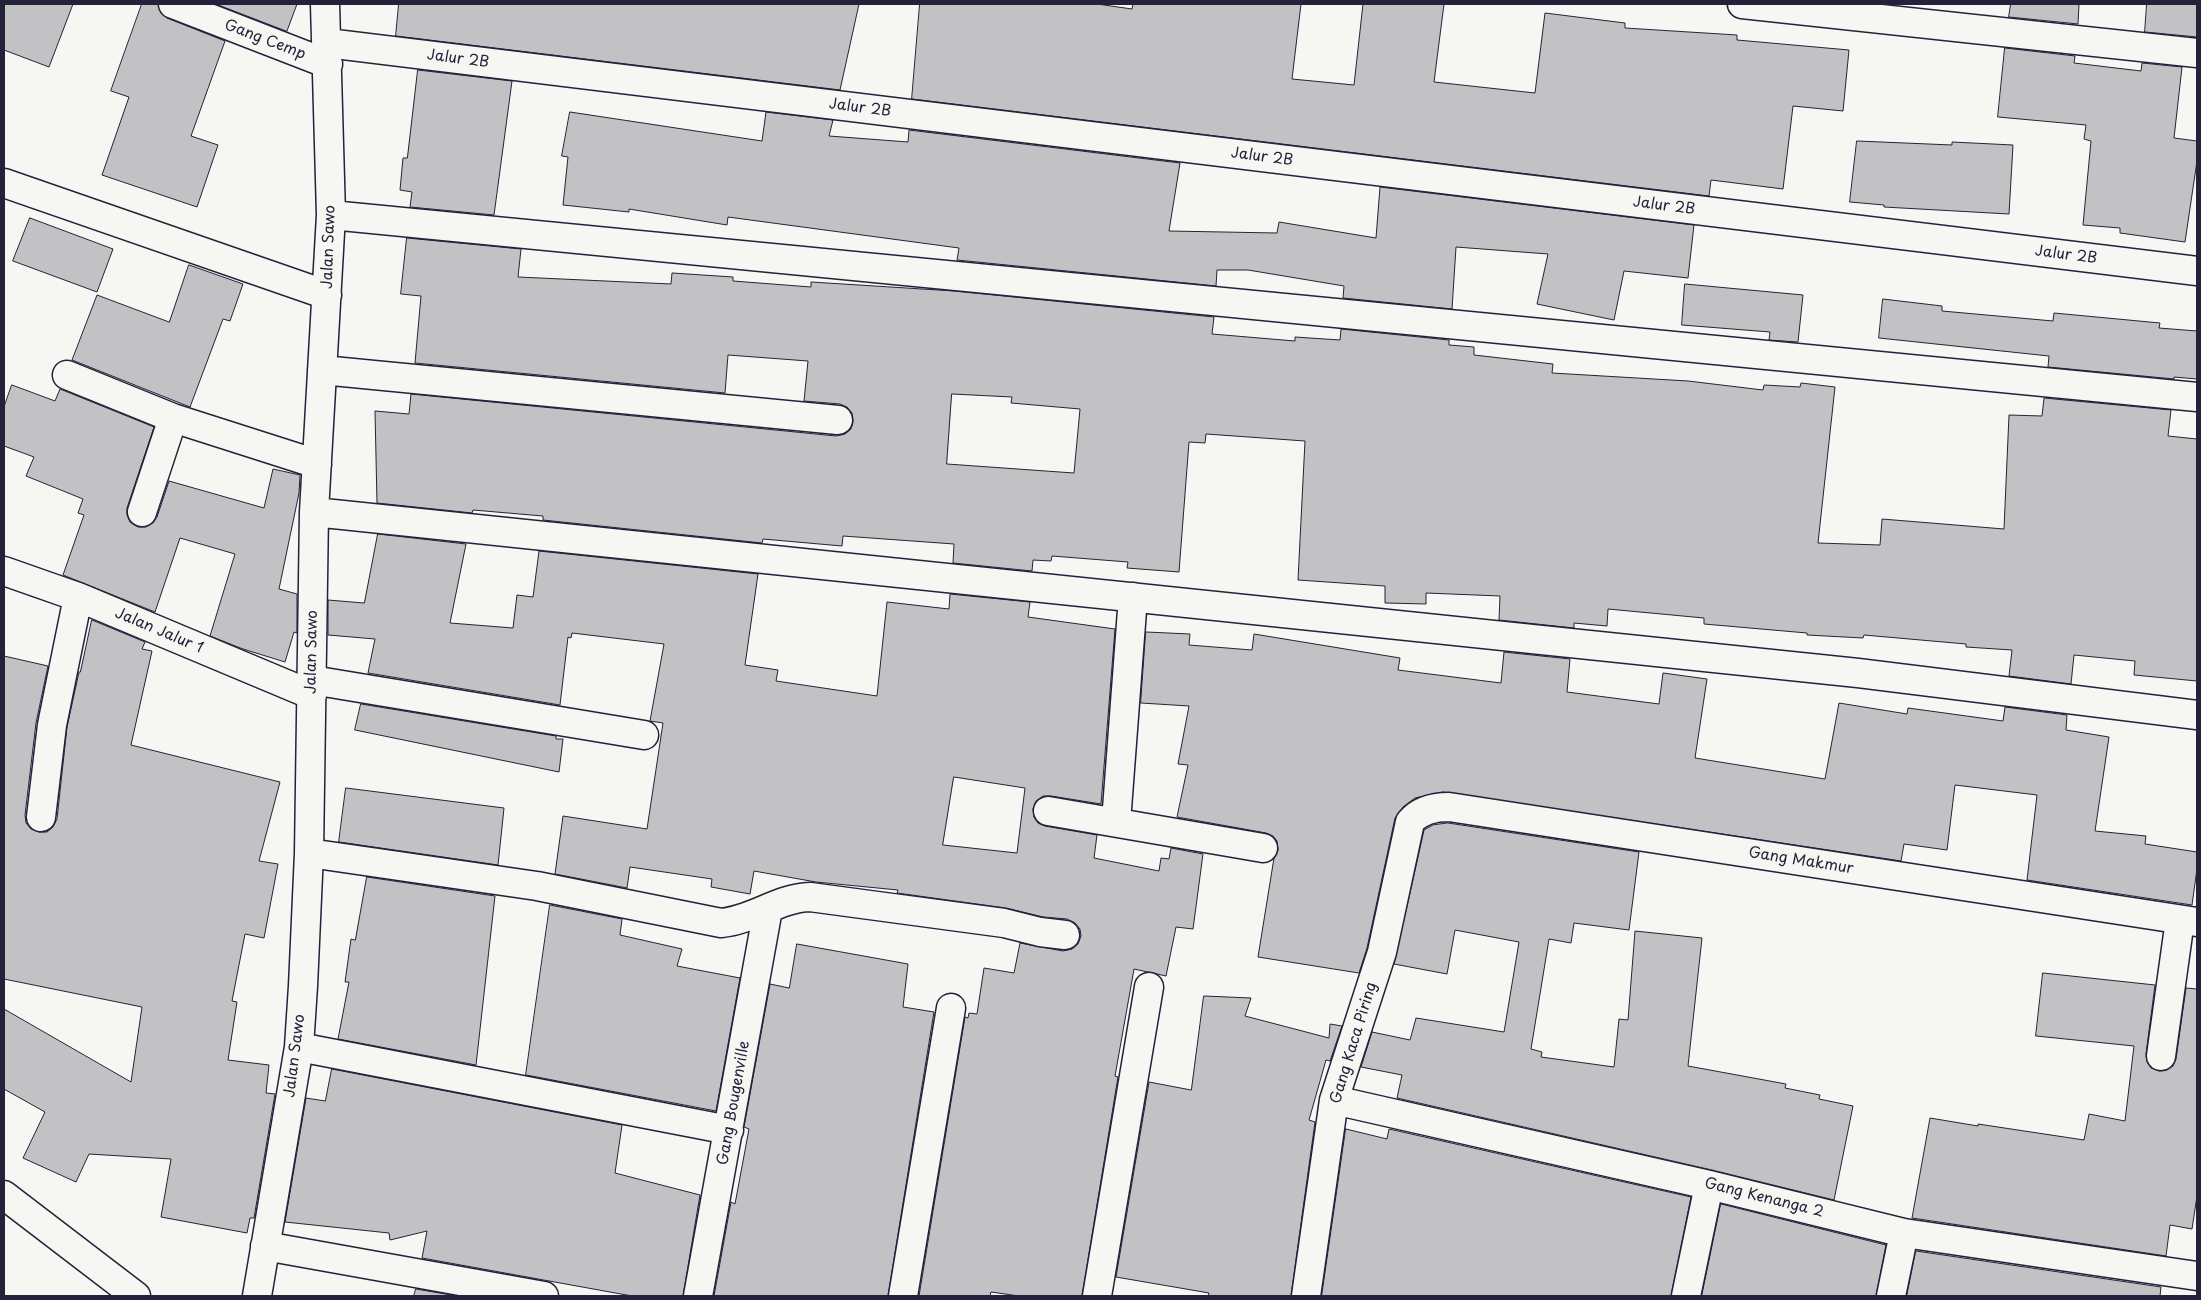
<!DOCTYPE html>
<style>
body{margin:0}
#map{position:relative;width:2201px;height:1300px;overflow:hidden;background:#f6f6f2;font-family:"Playpen Sans",sans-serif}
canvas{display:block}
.frame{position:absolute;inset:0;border:5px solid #22223b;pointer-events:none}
</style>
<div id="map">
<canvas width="2201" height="1300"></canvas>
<div class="frame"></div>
</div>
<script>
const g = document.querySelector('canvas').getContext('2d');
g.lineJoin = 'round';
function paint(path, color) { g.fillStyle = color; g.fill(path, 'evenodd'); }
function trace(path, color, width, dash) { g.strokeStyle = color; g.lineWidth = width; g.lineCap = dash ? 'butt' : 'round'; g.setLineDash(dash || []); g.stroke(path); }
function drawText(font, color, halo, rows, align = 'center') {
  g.font = font + ' "Playpen Sans",sans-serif'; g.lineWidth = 5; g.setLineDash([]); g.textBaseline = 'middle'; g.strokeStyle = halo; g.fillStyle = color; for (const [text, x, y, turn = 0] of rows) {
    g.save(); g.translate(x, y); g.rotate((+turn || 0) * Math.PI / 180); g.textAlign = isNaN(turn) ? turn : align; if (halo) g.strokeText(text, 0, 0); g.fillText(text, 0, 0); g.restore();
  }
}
const building = new Path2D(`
 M 4,4 L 73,4 L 49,67 L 4,50 Z
 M 142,4 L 158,4 L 161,13 L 167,18 L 225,41 L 191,136 L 218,145 L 197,207 L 102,175 L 129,97 L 111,91 Z
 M 216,4 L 297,4 L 287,31 Z
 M 399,4 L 859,4 L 840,90 L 396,36 Z
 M 920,4 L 1097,4 L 1132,9 L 1133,4 L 1301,4 L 1292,79 L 1354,85 L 1363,4 L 1444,4 L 1434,82 L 1535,93 L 1545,13 L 1625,23 L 1625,28 L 1737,35 L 1737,40 L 1849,50 L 1843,111 L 1793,106 L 1783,189 L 1711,180 L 1709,196 L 912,99 Z
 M 2011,4 L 2079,4 L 2078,24 L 2009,17 Z
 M 2147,4 L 2197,4 L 2197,37 L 2145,32 Z
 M 2005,48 L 2075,56 L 2074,63 L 2141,71 L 2142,63 L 2182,67 L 2174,138 L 2197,141 L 2197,161 L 2185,242 L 2120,233 L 2120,228 L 2083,225 L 2091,141 L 2084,139 L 2086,125 L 1998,117 Z
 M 418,70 L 512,81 L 494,215 L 410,207 L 412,192 L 400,190 L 403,158 L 407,158 Z
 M 570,112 L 762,141 L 766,112 L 833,120 L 829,136 L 908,142 L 909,130 L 1180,163 L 1169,231 L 1277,233 L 1279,222 L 1376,238 L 1380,187 L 1694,225 L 1688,278 L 1624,271 L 1614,320 L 1537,304 L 1548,254 L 1456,247 L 1452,309 L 1343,298 L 1344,286 L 1248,270 L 1217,270 L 1216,286 L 957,260 L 959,248 L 728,217 L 727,225 L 629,209 L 629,212 L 563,205 L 568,157 L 562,156 Z
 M 1857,141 L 1952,145 L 1952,142 L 2013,145 L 2009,214 L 1884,207 L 1884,205 L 1850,202 Z
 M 30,218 L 113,249 L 97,292 L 13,261 Z
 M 407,238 L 521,249 L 518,277 L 671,284 L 672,273 L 733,277 L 733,281 L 811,287 L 811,282 L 954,291 L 1214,317 L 1212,334 L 1295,341 L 1295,337 L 1340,340 L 1341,329 L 1449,340 L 1449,345 L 1474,347 L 1474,355 L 1553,364 L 1552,373 L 1688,381 L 1763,390 L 1764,385 L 1800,387 L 1801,383 L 1835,387 L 1818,543 L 1880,545 L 1882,519 L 2004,529 L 2009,415 L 2042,416 L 2044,398 L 2171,410 L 2168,436 L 2197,439 L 2197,681 L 2134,675 L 2135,661 L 2074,655 L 2071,684 L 2009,676 L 2012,650 L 1966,647 L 1966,644 L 1864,635 L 1863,638 L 1807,635 L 1807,633 L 1704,624 L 1704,618 L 1608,609 L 1607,626 L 1574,623 L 1574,628 L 1499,620 L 1500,596 L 1426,593 L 1426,604 L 1385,603 L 1385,586 L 1298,580 L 1305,441 L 1206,434 L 1205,443 L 1189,442 L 1179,572 L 1127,568 L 1128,562 L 1052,556 L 1051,561 L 1033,560 L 1032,571 L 953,563 L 954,544 L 843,536 L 842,546 L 763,539 L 762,543 L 543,520 L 543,516 L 473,510 L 472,513 L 377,503 L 375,411 L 409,414 L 411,394 L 836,436 L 845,434 L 851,429 L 853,422 L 852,413 L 847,407 L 840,404 L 804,401 L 808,361 L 728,355 L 725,393 L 415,363 L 421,296 L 401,294 ZM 952,394 L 1012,397 L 1011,403 L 1080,409 L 1074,473 L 947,464 Z
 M 189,265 L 243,284 L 230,321 L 223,319 L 190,407 L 72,360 L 97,295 L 169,322 Z
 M 1685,284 L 1803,295 L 1798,342 L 1769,340 L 1770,332 L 1682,325 Z
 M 1883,299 L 1942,306 L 1942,311 L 2053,321 L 2054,313 L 2160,323 L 2159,328 L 2197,331 L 2197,379 L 2174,377 L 2174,379 L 2048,367 L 2049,356 L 1879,338 Z
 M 12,385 L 55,401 L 60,389 L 154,427 L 127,508 L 127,515 L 130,522 L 138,527 L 146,527 L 153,523 L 157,517 L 169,481 L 264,508 L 273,469 L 300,475 L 299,493 L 279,589 L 297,594 L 297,633 L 294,632 L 285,662 L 243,649 L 210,636 L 235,554 L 180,538 L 155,612 L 63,575 L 84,515 L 78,513 L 83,499 L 26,476 L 34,457 L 4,446 L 4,407 Z
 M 378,534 L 466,544 L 450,623 L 513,628 L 517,595 L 533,597 L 539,551 L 758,574 L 745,665 L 778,670 L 776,681 L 877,696 L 887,602 L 949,609 L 950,594 L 1030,602 L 1028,617 L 1115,629 L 1101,804 L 1051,796 L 1043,796 L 1036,801 L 1033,809 L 1034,817 L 1038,823 L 1045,826 L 1097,835 L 1094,858 L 1159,871 L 1161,858 L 1169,859 L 1171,848 L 1203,854 L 1193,929 L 1176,927 L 1166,976 L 1134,969 L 1115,1076 L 1118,1077 L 1082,1296 L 1019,1296 L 991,1292 L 990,1296 L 919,1296 L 965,1017 L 968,1018 L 969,1013 L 977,1014 L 984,968 L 1014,973 L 1020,943 L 1063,951 L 1072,949 L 1078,944 L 1081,936 L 1080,929 L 1075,923 L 1067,919 L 1043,917 L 1006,908 L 897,893 L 898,890 L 816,882 L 754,871 L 750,894 L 711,887 L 712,879 L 630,867 L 627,888 L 555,874 L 563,816 L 647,829 L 663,723 L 650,721 L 664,644 L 572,633 L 571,638 L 568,637 L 560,705 L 368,673 L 375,639 L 328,635 L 328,600 L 364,603 ZM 954,777 L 1025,788 L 1017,853 L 943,845 Z
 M 92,620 L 145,642 L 142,649 L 152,651 L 131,745 L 280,782 L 259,861 L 278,864 L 264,938 L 245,934 L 232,1001 L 237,1002 L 228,1060 L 269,1065 L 266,1093 L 275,1094 L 254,1218 L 250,1218 L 247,1233 L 161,1217 L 171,1159 L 89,1154 L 76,1182 L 23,1158 L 45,1112 L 4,1089 L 4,1009 L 131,1082 L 142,1007 L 4,979 L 4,656 L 48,666 L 36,723 L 25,815 L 26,823 L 31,829 L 39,832 L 47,832 L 53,827 L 57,819 L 67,727 L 79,672 L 80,672 Z
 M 1146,632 L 1190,634 L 1189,645 L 1252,650 L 1254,634 L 1400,658 L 1398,670 L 1501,683 L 1504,652 L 1570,659 L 1567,692 L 1659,704 L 1663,673 L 1707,679 L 1695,758 L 1825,779 L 1839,703 L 1907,714 L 1908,708 L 2003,721 L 2005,707 L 2067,715 L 2066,730 L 2109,737 L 2095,831 L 2146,836 L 2145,844 L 2197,852 L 2197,869 L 2192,905 L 2027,880 L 2037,795 L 1955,785 L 1947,850 L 1904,844 L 1901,861 L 1443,792 L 1415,798 L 1403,807 L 1395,818 L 1367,948 L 1359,973 L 1258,957 L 1274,858 L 1278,850 L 1277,841 L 1273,836 L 1266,833 L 1177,817 L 1188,765 L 1178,764 L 1189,706 L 1141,703 Z
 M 361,704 L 556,736 L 556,739 L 563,739 L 559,772 L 355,730 Z
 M 346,788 L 504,808 L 498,865 L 339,842 Z
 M 1448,823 L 1639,852 L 1629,930 L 1574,923 L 1571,943 L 1549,939 L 1531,1049 L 1542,1052 L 1541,1057 L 1614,1067 L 1619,1019 L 1628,1020 L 1635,931 L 1702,938 L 1688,1066 L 1786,1084 L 1785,1088 L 1820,1095 L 1819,1099 L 1853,1106 L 1834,1200 L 1712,1170 L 1397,1098 L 1402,1075 L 1361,1067 L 1372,1032 L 1410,1040 L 1416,1018 L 1504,1032 L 1519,942 L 1455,930 L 1447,974 L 1394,964 L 1424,830 L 1433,825 Z
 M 367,877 L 495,896 L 476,1065 L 338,1039 L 349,982 L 345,982 L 351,939 L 355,940 Z
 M 550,905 L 622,919 L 620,935 L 682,949 L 677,966 L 740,978 L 716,1111 L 526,1075 Z
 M 797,944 L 908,964 L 903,1007 L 934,1012 L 888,1296 L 714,1296 L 731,1202 L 735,1204 L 749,1129 L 744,1127 L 770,984 L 789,988 Z
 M 2043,973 L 2155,985 L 2146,1054 L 2147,1062 L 2151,1068 L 2159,1071 L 2167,1070 L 2173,1066 L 2176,1059 L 2186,988 L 2197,989 L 2197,1196 L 2192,1229 L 2170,1225 L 2166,1256 L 1912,1218 L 1930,1118 L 1978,1126 L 1978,1124 L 2084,1140 L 2089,1114 L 2125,1121 L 2134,1046 L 2036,1036 Z
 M 1204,996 L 1251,998 L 1245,1016 L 1329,1038 L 1330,1024 L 1342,1026 L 1330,1061 L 1326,1060 L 1309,1120 L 1315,1122 L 1291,1296 L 1208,1296 L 1209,1293 L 1116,1277 L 1149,1082 L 1191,1090 Z
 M 332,1069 L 622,1125 L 615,1173 L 700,1195 L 683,1296 L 632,1296 L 422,1258 L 427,1231 L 390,1240 L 389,1233 L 285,1222 L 306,1098 L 325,1101 Z
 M 1346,1129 L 1387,1139 L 1389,1129 L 1691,1197 L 1671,1296 L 1322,1296 Z
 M 1721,1204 L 1886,1245 L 1876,1296 L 1702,1296 Z
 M 1916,1251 L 2161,1287 L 2160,1296 L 1907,1296 Z
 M 416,1289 L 457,1296 L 414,1296 Z`);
paint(building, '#c2c2c4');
trace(building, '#22223b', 1);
const minor = new Path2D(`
 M 173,4 L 328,64
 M 1742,4 L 2197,53
 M 327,43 L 2197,271
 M 4,183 L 327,295
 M 331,215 L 2197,397
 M 322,370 L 838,420
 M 67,375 L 173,418 L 317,464
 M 142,512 L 173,418
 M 314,512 L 1858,673 L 2197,715
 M 4,571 L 78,597 L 312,695
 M 312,680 L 644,735
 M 1048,811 L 1263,848
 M 41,817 L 52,725 L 78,597
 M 1116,822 L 1133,597
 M 309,853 L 537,886 L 721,923 C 753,920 778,898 810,897 L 1004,923 L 1040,932 L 1065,935
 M 299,1047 L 729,1130
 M 2161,1056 L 2180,920
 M 1334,1100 L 1709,1185 L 1904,1233 L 2197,1276
 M 4,1195 L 136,1296
 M 265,1246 L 544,1296
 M 257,1296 L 299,1047 L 303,986 L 309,853 L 314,512 L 331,215 L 325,4
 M 698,1296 L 768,909
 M 903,1296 L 951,1008
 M 1097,1296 L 1149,987
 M 1306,1296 L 1334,1100 L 1382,952 L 1410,822 C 1420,810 1434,807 1449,807 L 2197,922
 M 1686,1296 L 1709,1185
 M 1891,1296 L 1904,1233`);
trace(minor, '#22223b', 31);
trace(minor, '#f6f6f2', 28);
drawText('15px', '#22223b', '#f6f6f2', [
 ["Gang Cemp",265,40,21],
 ["Jalur 2B",458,59,7],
 ["Jalur 2B",860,108,7],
 ["Jalur 2B",1262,157,7],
 ["Jalur 2B",1664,206,7],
 ["Jalan Sawo",329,247,-88],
 ["Jalur 2B",2066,255,7],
 ["Jalan Jalur 1",159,631,23],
 ["Jalan Sawo",312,652,-89],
 ["Gang Makmur",1801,861,9],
 ["Gang Kaca Piring",1354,1043,-73],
 ["Jalan Sawo",295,1056,-83],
 ["Gang Bougenville",734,1103,-80],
 ["Gang Kenanga 2",1764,1198,14]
]);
</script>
